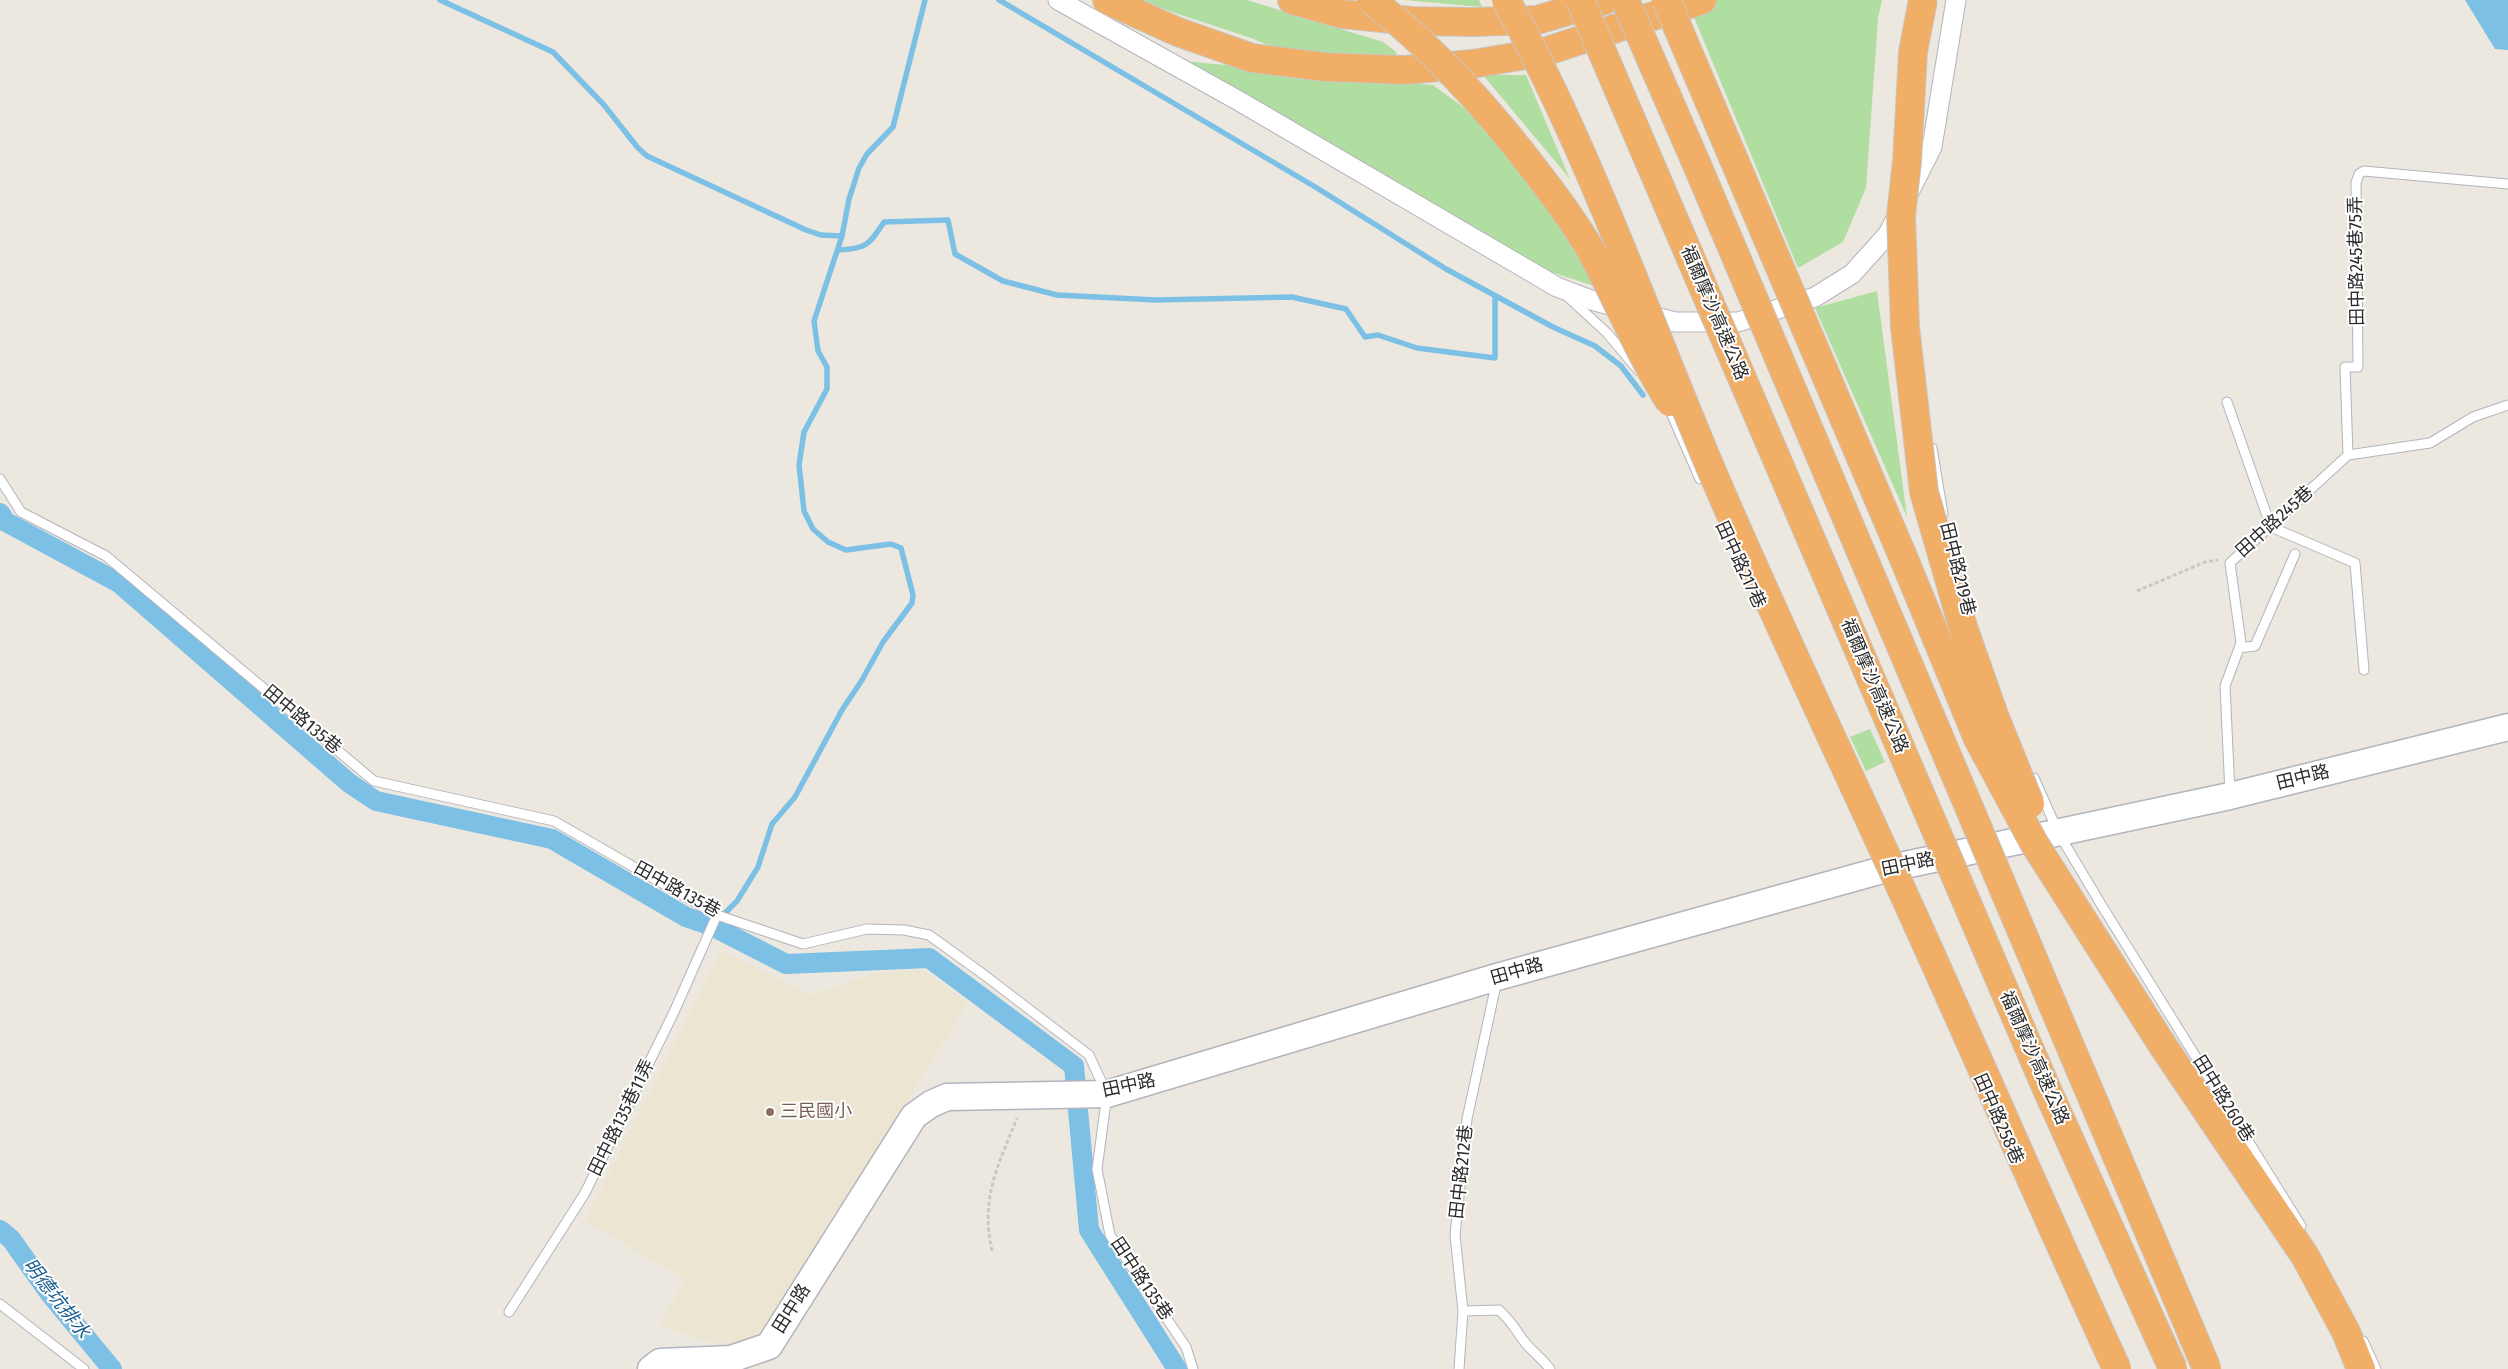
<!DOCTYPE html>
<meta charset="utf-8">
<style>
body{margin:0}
canvas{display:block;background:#ece8df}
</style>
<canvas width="2508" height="1369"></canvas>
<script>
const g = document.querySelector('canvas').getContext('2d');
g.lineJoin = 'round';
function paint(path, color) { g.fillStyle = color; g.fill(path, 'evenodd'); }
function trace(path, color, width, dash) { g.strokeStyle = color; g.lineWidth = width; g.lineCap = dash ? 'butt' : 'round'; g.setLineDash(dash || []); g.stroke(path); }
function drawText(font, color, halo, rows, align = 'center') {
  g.font = font + ' "Fira Sans Condensed","Noto Sans TC",sans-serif'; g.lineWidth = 4; g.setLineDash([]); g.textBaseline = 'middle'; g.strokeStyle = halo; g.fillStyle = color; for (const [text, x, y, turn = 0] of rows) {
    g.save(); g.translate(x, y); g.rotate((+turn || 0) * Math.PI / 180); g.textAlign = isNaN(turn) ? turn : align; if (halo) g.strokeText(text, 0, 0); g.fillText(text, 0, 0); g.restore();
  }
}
paint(new Path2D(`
 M 721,950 L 813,995 L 873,973 L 922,970 L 968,1002 L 760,1339 L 718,1345 L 660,1325 L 685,1279 L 585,1221 Z`), '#ece5d1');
paint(new Path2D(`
 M 1142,0 L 1247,0 L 1383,42 L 1395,51 L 1401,62 L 1284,52 L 1251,38 L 1169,11 Z
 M 1404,0 L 1479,0 L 1482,7 Z
 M 1717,0 L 1882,0 L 1878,18 L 1866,188 L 1843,242 L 1798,268 L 1693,15 Z
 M 1184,61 L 1433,85 L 1471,113 L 1544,197 L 1594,286 L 1548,271 Z
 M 1483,75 L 1526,75 L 1570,179 Z
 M 1877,291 L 1907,517 L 1815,308 Z
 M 1870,729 L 1885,762 L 1866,771 L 1850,737 Z`), '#b0dea1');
paint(new Path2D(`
 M 2465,0 L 2508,0 L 2508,50 L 2495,49 Z`), '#7cc0e5');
trace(new Path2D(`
 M 440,0 L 553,52 L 604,105 L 638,148 L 647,156 L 806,230 L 821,235 L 842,236
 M 999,0 L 1317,188 L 1446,269 L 1553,327 L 1595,346 L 1621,366 L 1643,395
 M 838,250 C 866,249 869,245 884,222 L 948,220 L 955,254 L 1003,281 L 1057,295 L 1156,300 L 1292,297 L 1346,309 L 1365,337 L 1378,335 L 1417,348 L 1495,358 L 1495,296
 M 720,918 L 737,901 L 758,867 L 772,824 L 795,797 L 842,710 L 862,680 L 883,642 L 912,603 L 913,595 L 901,548 L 891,544 L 846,550 L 828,542 L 813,529 L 804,511 L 799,465 L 804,432 L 827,389 L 827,367 L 818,351 L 814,321 L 842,236 L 849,199 L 859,168 L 867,154 L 893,127 L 925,0`), '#7cc0e5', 5.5);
trace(new Path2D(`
 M 0,513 L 6,522 L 119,583 L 349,783 L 376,801 L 552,839 L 686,917 L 712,926 L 786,964 L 929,958 L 1074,1066 L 1089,1230 L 1177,1369
 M 0,1230 L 11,1239 L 50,1294 L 112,1369`), '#7cc0e5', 20);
const lane = new Path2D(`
 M 1568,297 L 1607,333 L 1639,371
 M 2227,402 L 2271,527 L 2355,563 L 2364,670
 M 1668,406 L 1700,479
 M 1932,448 L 1943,514
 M 2348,455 L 2345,367 L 2358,367 L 2356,183 L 2359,174 L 2364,171 L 2508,184
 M 0,479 L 21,512 L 106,556 L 374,781 L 554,821 L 717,915 L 803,944 L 867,929 L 904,930 L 929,935 L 983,974 L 1089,1055 L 1107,1094 L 1097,1169 L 1110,1235 L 1186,1347 L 1193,1369
 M 2239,648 L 2255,646 L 2295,554
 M 2034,778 L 2059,834 L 2102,906 L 2301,1226
 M 2230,793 L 2225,686 L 2241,643 L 2230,563 L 2348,455 L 2430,443 L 2473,417 L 2508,405
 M 0,1304 L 84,1369
 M 1463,1311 L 1499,1310 C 1511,1321 1514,1327 1523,1340 C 1531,1351 1542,1358 1550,1369
 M 509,1312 L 585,1193 L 674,1012 L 717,915
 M 2363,1341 L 2376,1369
 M 1459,1369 L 1463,1311 L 1455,1235 L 1467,1119 L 1497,980`);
const street = new Path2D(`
 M 1058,0 L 1239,101 L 1557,287 L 1591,300 L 1675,322 L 1738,322 L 1815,297 L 1852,274 L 1888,234 L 1932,147 L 1956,0`);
const secondary = new Path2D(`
 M 651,1369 L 660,1362 L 731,1359 L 769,1346 L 914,1116 L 931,1104 L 947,1097 L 1107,1094 L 1497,977 L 1886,869 L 2230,796 L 2508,727`);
const highway = new Path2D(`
 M 1107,0 L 1178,32 L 1252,58 L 1325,67 L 1405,70 L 1472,64 L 1544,52 L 1702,0
 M 1292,0 L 1342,14 L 1412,21 L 1473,22 L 1537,20 L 1605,0
 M 2067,895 L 2163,1046 L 2305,1256 L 2346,1332 L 2361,1369`);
trace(lane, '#b3b4be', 11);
trace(street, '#b3b4be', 21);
trace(secondary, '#b3b4be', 29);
trace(highway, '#c8c8c8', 30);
trace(new Path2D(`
 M 2137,591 L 2205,562 L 2218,560
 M 992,1251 C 980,1198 998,1166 1017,1118`), '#c8c8c8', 3, [4, 2.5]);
trace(lane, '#fff', 9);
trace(street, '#fff', 19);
trace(secondary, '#fff', 26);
trace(highway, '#f0ae66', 28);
const highwayBridge = new Path2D(`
 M 1371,0 C 1437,51 1491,112 1541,178 C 1561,204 1581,231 1596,260 C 1621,307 1641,357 1670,402
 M 1506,0 C 1587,147 1643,307 1708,462 C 1772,613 1843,760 1910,908 C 1980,1062 2046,1216 2117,1369
 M 1580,0 L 2045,1085 L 2173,1369
 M 1625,0 L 1697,165 L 2207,1369
 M 1666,0 L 1904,559 L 1978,739 L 2034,843 L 2067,895
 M 1923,0 L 1913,52 L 1907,161 L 1901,216 L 1905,327 L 1924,492 L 1963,627 L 1994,715 L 2030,804`);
trace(highwayBridge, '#c8c8c8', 30, []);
trace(highwayBridge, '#f0ae66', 28);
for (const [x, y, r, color] of [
 [770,1112,5,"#8d6e63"]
]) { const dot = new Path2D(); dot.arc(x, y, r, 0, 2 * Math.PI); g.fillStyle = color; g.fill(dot); trace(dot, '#fff', 2); }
drawText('18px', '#2c2c2c', '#fff', [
 ["田中路245巷75弄",2357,261,-91],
 ["福爾摩沙高速公路",1714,313,67],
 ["田中路245巷",2275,522,-42],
 ["田中路217巷",1740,565,65],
 ["田中路219巷",1957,569,76],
 ["福爾摩沙高速公路",1874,686,67],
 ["田中路135巷",302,720,40],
 ["田中路",2303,778,-14],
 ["田中路",1908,865,-12],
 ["田中路135巷",677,890,29],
 ["田中路",1517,972,-16],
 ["福爾摩沙高速公路",2034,1058,66],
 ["田中路",1129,1086,-12],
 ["田中路260巷",2223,1099,58],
 ["田中路135巷11弄",622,1118,-64],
 ["田中路258巷",1998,1119,66],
 ["田中路212巷",1462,1172,-84],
 ["田中路135巷",1141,1279,56],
 ["田中路",792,1309,-58]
]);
drawText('18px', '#785e54', '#fff', [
 ["三民國小",780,1112]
], 'left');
drawText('italic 19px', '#195e92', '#fff', [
 ["明德坑排水",56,1299,52]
]);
</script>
